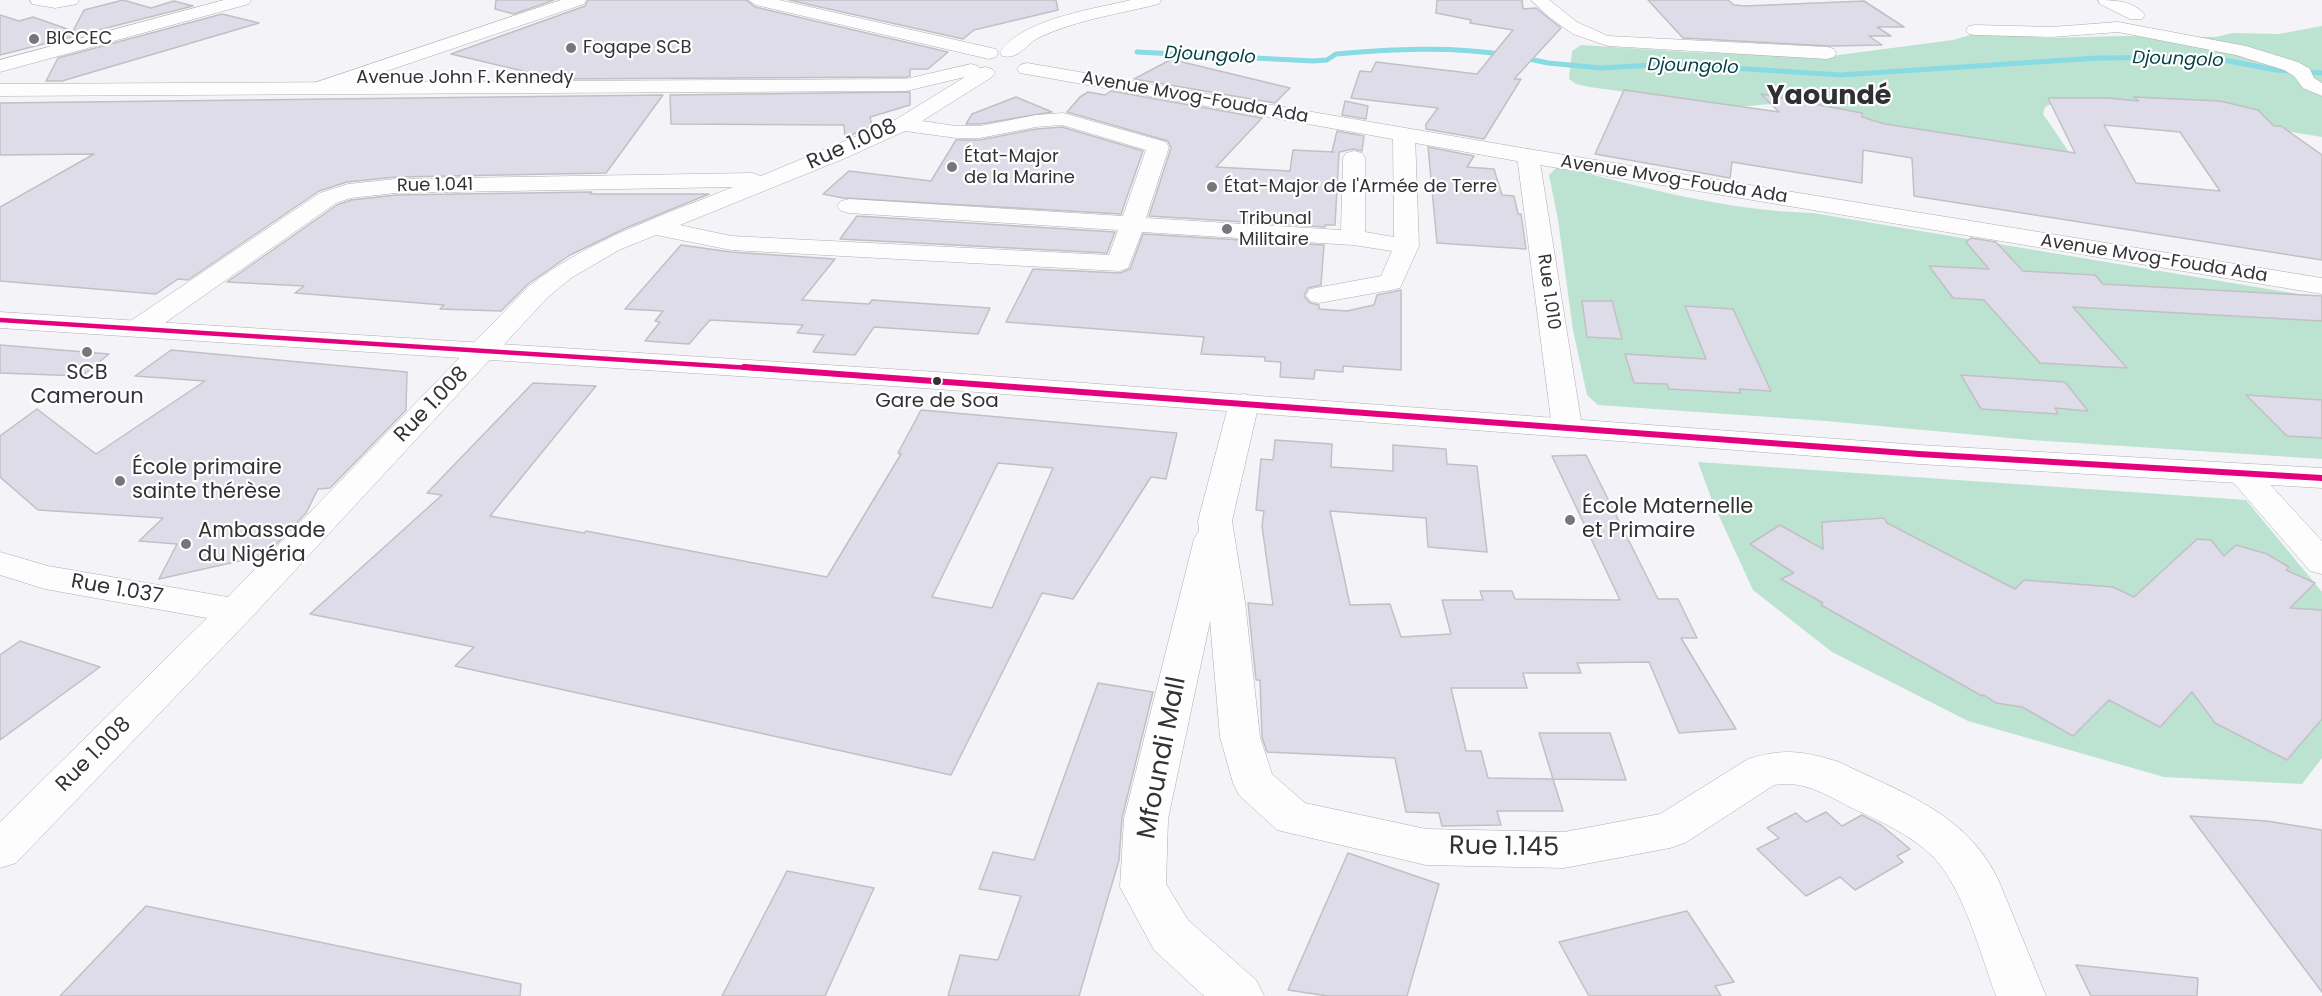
<!DOCTYPE html>
<meta charset="utf-8">
<style>
body{margin:0}
canvas{display:block;background:#f4f3f8}
</style>
<canvas width="2322" height="996"></canvas>
<script>
const g = document.querySelector('canvas').getContext('2d');
g.lineJoin = 'round';
function paint(path, color) { g.fillStyle = color; g.fill(path, 'evenodd'); }
function trace(path, color, width, dash) { g.strokeStyle = color; g.lineWidth = width; g.lineCap = dash ? 'butt' : 'round'; g.setLineDash(dash || []); g.stroke(path); }
function drawText(font, color, halo, rows, align = 'center') {
  g.font = font + ' Poppins,sans-serif'; g.lineWidth = 4.5; g.setLineDash([]); g.textBaseline = 'middle'; g.strokeStyle = halo; g.fillStyle = color; for (const [text, x, y, turn = 0] of rows) {
    g.save(); g.translate(x, y); g.rotate((+turn || 0) * Math.PI / 180); g.textAlign = isNaN(turn) ? turn : align; if (halo) g.strokeText(text, 0, 0); g.fillText(text, 0, 0); g.restore();
  }
}
paint(new Path2D(`
 M 2322,26 L 2322,137 C 2268,128 2213,119 2158,111 C 2127,106 2074,92 2045,107 L 2043,114 L 2069,152 L 2066,154 L 1932,135 L 1782,103 L 1737,107 L 1589,87 L 1576,84 L 1569,79 L 1572,51 L 1581,45 L 1688,52 L 1823,57 L 1953,40 L 1974,34 L 2001,33 L 2046,38 L 2124,36 L 2215,37 L 2233,33 L 2279,34 Z
 M 1558,166 C 1641,187 1727,211 1813,213 L 2322,298 L 2322,459 L 2031,440 L 1826,421 L 1598,405 L 1587,395 L 1573,330 L 1558,220 L 1549,175 Z
 M 1698,462 L 2246,500 L 2322,592 L 2322,758 L 2302,784 L 2164,777 L 1968,721 L 1832,652 L 1753,590 L 1713,503 Z`), '#bce3d1');
trace(new Path2D(`
 M 1137,52 L 1313,61 L 1327,60 L 1336,54 C 1393,49 1450,46 1507,55
 M 1520,57 L 1548,63 L 1601,68 L 1670,64 L 1841,75 L 2097,58 L 2208,57 L 2276,70 L 2322,73`), '#88dae3', 5);
const building = new Path2D(`
 M 123,0 L 151,8 L 174,1 L 193,6 L 0,55 L 0,15 L 19,21 L 33,17 L 73,31 L 84,10 Z
 M 496,0 L 554,0 L 514,14 L 495,9 Z
 M 588,0 L 746,0 L 755,7 L 948,52 L 928,69 L 910,69 L 910,76 L 906,77 L 557,79 L 451,54 L 585,6 Z
 M 789,0 L 1056,0 L 1058,10 L 974,30 L 963,39 Z
 M 1437,0 L 1522,0 L 1523,9 L 1536,8 L 1561,28 L 1514,79 L 1521,79 L 1484,139 L 1426,129 L 1426,124 L 1438,108 L 1351,98 L 1360,71 L 1371,72 L 1376,62 L 1477,74 L 1513,30 L 1470,23 L 1471,20 L 1436,13 Z
 M 1648,0 L 1728,0 L 1734,5 L 1745,6 L 1864,1 L 1904,27 L 1877,27 L 1891,36 L 1869,36 L 1882,45 L 1830,46 L 1683,38 Z
 M 222,14 L 259,23 L 62,81 L 46,81 L 58,58 Z
 M 1170,60 L 1174,60 L 1290,88 L 1275,103 L 1134,79 Z
 M 1624,90 L 1779,112 L 1761,94 L 1862,113 L 1862,117 L 1885,124 L 2075,153 L 2048,98 L 2108,98 L 2139,101 L 2134,97 L 2220,101 L 2258,110 L 2274,126 L 2281,126 L 2322,155 L 2322,260 L 1914,196 L 1912,158 L 1863,150 L 1862,183 L 1732,162 L 1730,178 L 1595,154 ZM 2104,125 L 2180,132 L 2220,191 L 2136,183 Z
 M 1111,91 L 1262,118 L 1216,167 L 1290,171 L 1293,150 L 1334,152 L 1332,152 L 1337,131 L 1364,136 L 1362,151 L 1353,149 L 1339,152 L 1335,225 L 1325,225 L 1325,227 L 1149,216 L 1171,148 L 1168,141 L 1067,112 L 1080,97 L 1088,92 L 1105,95 Z
 M 910,92 L 910,105 L 870,117 L 872,126 L 845,138 L 844,125 L 671,124 L 670,95 Z
 M 663,95 L 606,173 L 396,177 L 347,182 L 319,191 L 188,280 L 178,279 L 156,294 L 0,281 L 0,207 L 94,154 L 0,155 L 0,103 Z
 M 1016,97 L 1052,112 L 980,124 L 966,124 L 972,114 Z
 M 1345,101 L 1368,106 L 1366,119 L 1342,115 Z
 M 1062,127 L 1143,151 L 1121,214 L 843,198 L 823,194 L 849,171 L 931,181 L 956,140 L 980,140 L 1036,129 Z
 M 1428,147 L 1474,156 L 1467,167 L 1494,169 L 1502,195 L 1514,196 L 1518,214 L 1521,214 L 1526,249 L 1437,243 Z
 M 592,192 L 590,194 L 709,194 L 626,228 L 570,255 L 528,284 L 501,311 L 440,309 L 444,305 L 295,293 L 304,286 L 227,282 L 337,205 L 351,200 L 396,195 Z
 M 857,216 L 1115,232 L 1107,253 L 840,239 Z
 M 1143,234 L 1324,245 L 1321,285 L 1308,288 L 1304,296 L 1310,303 L 1319,305 L 1319,309 L 1347,311 L 1374,305 L 1377,295 L 1401,290 L 1401,370 L 1343,366 L 1343,372 L 1315,370 L 1314,379 L 1280,377 L 1281,362 L 1265,361 L 1265,357 L 1201,354 L 1204,337 L 1006,322 L 1033,269 L 1120,273 L 1130,269 Z
 M 1971,238 L 1996,242 L 2023,271 L 2095,275 L 2103,284 L 2322,296 L 2322,321 L 2073,307 L 2127,368 L 2040,363 L 1984,300 L 1953,298 L 1929,266 L 1989,269 L 1966,242 Z
 M 681,245 L 731,252 L 835,259 L 802,300 L 869,304 L 872,300 L 990,308 L 978,334 L 874,327 L 855,355 L 813,352 L 824,335 L 797,333 L 803,325 L 710,320 L 689,344 L 645,341 L 660,322 L 655,321 L 663,311 L 625,309 Z
 M 1582,301 L 1612,301 L 1622,339 L 1587,337 Z
 M 1685,306 L 1733,309 L 1771,391 L 1739,389 L 1741,393 L 1669,389 L 1667,384 L 1634,383 L 1625,354 L 1706,359 Z
 M 0,345 L 109,354 L 82,376 L 0,373 Z
 M 171,350 L 407,372 L 406,410 L 330,488 L 318,489 L 306,513 L 266,555 L 159,579 L 177,544 L 139,541 L 163,518 L 38,510 L 0,477 L 0,436 L 37,409 L 96,454 L 205,381 L 135,376 Z
 M 1961,375 L 2065,382 L 2088,411 L 2055,408 L 2058,414 L 1981,409 Z
 M 533,383 L 596,386 L 490,516 L 584,533 L 586,531 L 827,577 L 901,454 L 898,453 L 921,410 L 1177,433 L 1166,479 L 1151,477 L 1073,599 L 1042,593 L 951,775 L 455,666 L 474,647 L 310,614 L 442,495 L 427,493 ZM 998,463 L 1053,468 L 992,608 L 932,597 Z
 M 2246,395 L 2322,400 L 2322,438 L 2287,436 Z
 M 1275,440 L 1332,444 L 1331,467 L 1393,471 L 1393,445 L 1446,449 L 1447,464 L 1477,466 L 1487,552 L 1428,547 L 1426,518 L 1330,511 L 1350,605 L 1390,604 L 1401,637 L 1451,634 L 1442,600 L 1483,600 L 1480,591 L 1512,591 L 1515,599 L 1620,600 L 1552,456 L 1586,455 L 1658,599 L 1678,599 L 1697,638 L 1681,638 L 1736,729 L 1679,733 L 1649,662 L 1577,663 L 1581,673 L 1523,673 L 1527,688 L 1451,688 L 1466,751 L 1481,751 L 1488,778 L 1553,779 L 1563,811 L 1497,811 L 1501,825 L 1442,826 L 1439,813 L 1406,812 L 1395,758 L 1267,752 L 1262,737 L 1260,680 L 1256,680 L 1248,603 L 1273,605 L 1262,526 L 1264,511 L 1256,510 L 1261,459 L 1273,460 Z
 M 1884,518 L 1887,523 L 2015,589 L 2024,580 L 2113,587 L 2134,597 L 2197,539 L 2211,540 L 2224,556 L 2236,545 L 2267,554 L 2289,567 L 2286,570 L 2315,583 L 2290,608 L 2322,610 L 2322,719 L 2287,760 L 2215,723 L 2192,692 L 2160,727 L 2109,700 L 2073,736 L 2022,707 L 1996,703 L 1984,695 L 1982,696 L 1821,605 L 1823,603 L 1781,579 L 1794,573 L 1750,544 L 1780,525 L 1823,549 L 1822,522 Z
 M 20,641 L 100,667 L 0,740 L 0,655 Z
 M 1098,683 L 1153,692 L 1122,818 L 1119,860 L 1079,996 L 948,996 L 960,955 L 998,960 L 1021,896 L 979,889 L 993,852 L 1034,860 Z
 M 1539,733 L 1610,733 L 1626,780 L 1553,779 Z
 M 1826,812 L 1842,826 L 1862,815 L 1881,825 L 1910,849 L 1897,856 L 1903,862 L 1855,890 L 1840,877 L 1806,896 L 1757,849 L 1779,838 L 1767,828 L 1796,813 L 1806,822 Z
 M 2190,816 L 2267,821 L 2322,830 L 2322,992 Z
 M 1348,853 L 1439,884 L 1407,996 L 1328,996 L 1288,990 Z
 M 787,871 L 874,888 L 825,996 L 722,996 Z
 M 146,906 L 521,984 L 520,996 L 60,996 Z
 M 1687,911 L 1734,982 L 1715,986 L 1721,996 L 1589,996 L 1559,942 Z
 M 2076,965 L 2198,978 L 2197,996 L 2091,996 Z`);
paint(building, '#dedce8');
trace(building, '#c1c0c4', 1.5);
const minor = new Path2D(`
 M 30,0 L 79,0 L 77,4 L 55,8 L 32,4 Z
 M 1531,0 L 1549,0 L 1577,22 L 1608,36 L 1827,47 L 1834,49 L 1836,53 L 1834,57 L 1827,59 L 1608,46 L 1573,34 L 1549,17 Z
 M 2098,0 C 2114,0 2134,1 2145,15 L 2142,19 L 2130,19 L 2100,4 Z
 M 2118,22 L 2246,46 L 2298,62 L 2310,69 L 2314,78 L 2322,83 L 2322,96 L 2303,88 L 2294,76 L 2284,70 L 2236,55 L 2118,32 L 2052,37 L 1975,35 L 1969,34 L 1966,30 L 1969,26 L 1975,25 L 2052,27 Z
 M 985,67 L 992,69 L 995,73 L 992,77 L 922,121 L 956,126 L 980,126 L 1036,115 L 1063,113 L 1166,142 L 1169,147 L 1146,218 L 1341,230 L 1343,158 L 1346,153 L 1354,151 L 1362,153 L 1365,158 L 1365,232 L 1394,237 L 1393,135 L 1396,130 L 1404,129 L 1412,130 L 1415,135 L 1419,246 L 1400,288 L 1391,290 L 1319,303 L 1310,301 L 1306,295 L 1310,289 L 1381,276 L 1392,251 L 1353,245 L 1142,232 L 1128,268 L 1119,271 L 731,250 L 656,235 L 619,250 L 571,278 L 547,298 L 249,620 L 16,863 L 0,868 L 0,822 L 207,618 L 45,589 L 0,575 L 0,552 L 48,566 L 228,597 L 529,286 C 590,239 662,216 733,187 L 396,193 L 351,198 L 336,203 L 149,334 L 139,336 L 129,334 L 125,328 L 129,322 L 320,193 L 348,184 L 396,179 L 752,173 L 761,176 L 895,120 L 978,69 ZM 1062,125 L 1146,150 L 1123,216 L 849,199 L 841,201 L 837,206 L 841,211 L 849,213 L 1118,230 L 1109,255 L 731,236 L 680,225 L 848,157 L 905,131 L 956,138 L 980,138 L 1036,127 Z
 M 1528,149 L 1536,151 L 1539,156 L 1582,427 L 1578,434 L 1567,436 L 1556,434 L 1552,427 L 1517,156 L 1520,151 Z
 M 1244,394 L 1255,397 L 1259,403 L 1232,521 L 1245,602 L 1260,737 L 1272,774 L 1305,803 L 1426,829 L 1564,832 L 1660,814 L 1748,759 C 1785,748 1803,751 1839,762 C 1902,793 1965,812 1998,879 L 2046,996 L 1996,996 C 1981,956 1964,890 1935,859 C 1913,835 1879,821 1850,807 C 1825,794 1803,780 1774,785 L 1685,843 L 1670,848 L 1564,868 L 1426,865 L 1277,830 L 1239,795 L 1233,783 L 1220,737 L 1210,621 L 1168,819 L 1166,884 L 1188,920 L 1256,980 L 1264,996 L 1204,996 L 1154,950 L 1120,887 L 1124,819 L 1194,539 L 1199,531 L 1198,521 L 1229,403 L 1233,397 Z
 M 2243,464 L 2254,467 L 2322,541 L 2322,574 L 2310,571 L 2232,481 L 2227,474 L 2232,467 Z`);
const tertiary = new Path2D(`
 M 561,0 L 586,0 L 584,4 L 325,92 L 311,92 L 308,88 L 311,84 Z
 M 748,0 L 779,0 L 996,49 L 998,53 L 996,57 L 989,59 L 756,5 Z`);
const secondary = new Path2D(`
 M 224,0 L 251,0 L 249,4 L 0,72 L 0,60 Z
 M 1131,0 L 1161,0 L 1159,4 C 1119,14 1075,20 1038,38 C 1025,45 1019,60 1002,56 L 1000,52 C 1022,19 1094,9 1131,0 Z
 M 1027,63 L 1528,149 L 2322,278 L 2322,294 L 1528,163 L 1020,73 L 1017,69 L 1020,65 Z
 M 971,64 L 978,66 L 981,70 L 978,74 L 906,91 L 0,96 L 0,84 L 906,79 Z
 M 0,312 L 937,372 L 1919,445 L 2322,468 L 2322,488 L 1919,464 L 937,389 L 0,328 Z`);
trace(minor, '#aeadb0', 1);
trace(tertiary, '#aeadb0', 1);
trace(secondary, '#aeadb0', 1);
paint(minor, '#fdfdfe');
paint(tertiary, '#fdfdfe');
paint(secondary, '#fdfdfe');
trace(new Path2D(`
 M 0,320 L 766,369`), '#e5007d', 4.5);
trace(new Path2D(`
 M 744,367 L 1919,454 L 2322,478`), '#e5007d', 6);
for (const [x, y, r, color] of [
 [34,39,6,"#77767a"],
 [571,48,6,"#77767a"],
 [952,167,6,"#77767a"],
 [1212,187,6,"#77767a"],
 [1227,229,6,"#77767a"],
 [87,352,6,"#77767a"],
 [937,381,5,"#333336"],
 [120,481,6,"#77767a"],
 [1570,520,6,"#77767a"],
 [186,544,6,"#77767a"]
]) { const dot = new Path2D(); dot.arc(x, y, r, 0, 2 * Math.PI); g.fillStyle = color; g.fill(dot); trace(dot, '#fff', 2); }
drawText('18px', '#333336', '#fff', [
 ["BICCEC",46,39],
 ["Fogape SCB",583,48],
 ["État-Major",964,157],
 ["de la Marine",964,178],
 ["État-Major de l'Armée de Terre",1224,187],
 ["Tribunal",1239,219],
 ["Militaire",1239,240]
], 'left');
drawText('italic 18px', '#0a4146', '#fff', [
 ["Djoungolo",1210,56,3],
 ["Djoungolo",2178,60,2],
 ["Djoungolo",1693,67,2]
]);
drawText('18px', '#333336', '#fff', [
 ["Avenue John F. Kennedy",465,78],
 ["Avenue Mvog-Fouda Ada",1195,98,10],
 ["Avenue Mvog-Fouda Ada",1674,180,9],
 ["Rue 1.041",435,186,-1],
 ["Avenue Mvog-Fouda Ada",2154,259,9],
 ["Rue 1.010",1548,292,82]
]);
drawText('20px', '#333336', '#fff', [
 ["Gare de Soa",937,402]
]);
drawText('21px', '#333336', '#fff', [
 ["Rue 1.008",852,145,-24],
 ["Rue 1.008",432,405,-46],
 ["Rue 1.037",117,590,10],
 ["Rue 1.008",94,755,-45]
]);
drawText('21px', '#333336', '#fff', [
 ["SCB",87,374,"center"],
 ["Cameroun",87,398,"center"],
 ["École primaire",132,469],
 ["sainte thérèse",132,493],
 ["École Maternelle",1582,508],
 ["et Primaire",1582,532],
 ["Ambassade",198,532],
 ["du Nigéria",198,556]
], 'left');
drawText('26px', '#333336', '#fff', [
 ["Mfoundi Mall",1163,758,-79],
 ["Rue 1.145",1504,848,1]
]);
drawText('bold 27px', '#2f2f34', '#fff', [
 ["Yaoundé",1829,97]
]);
</script>
